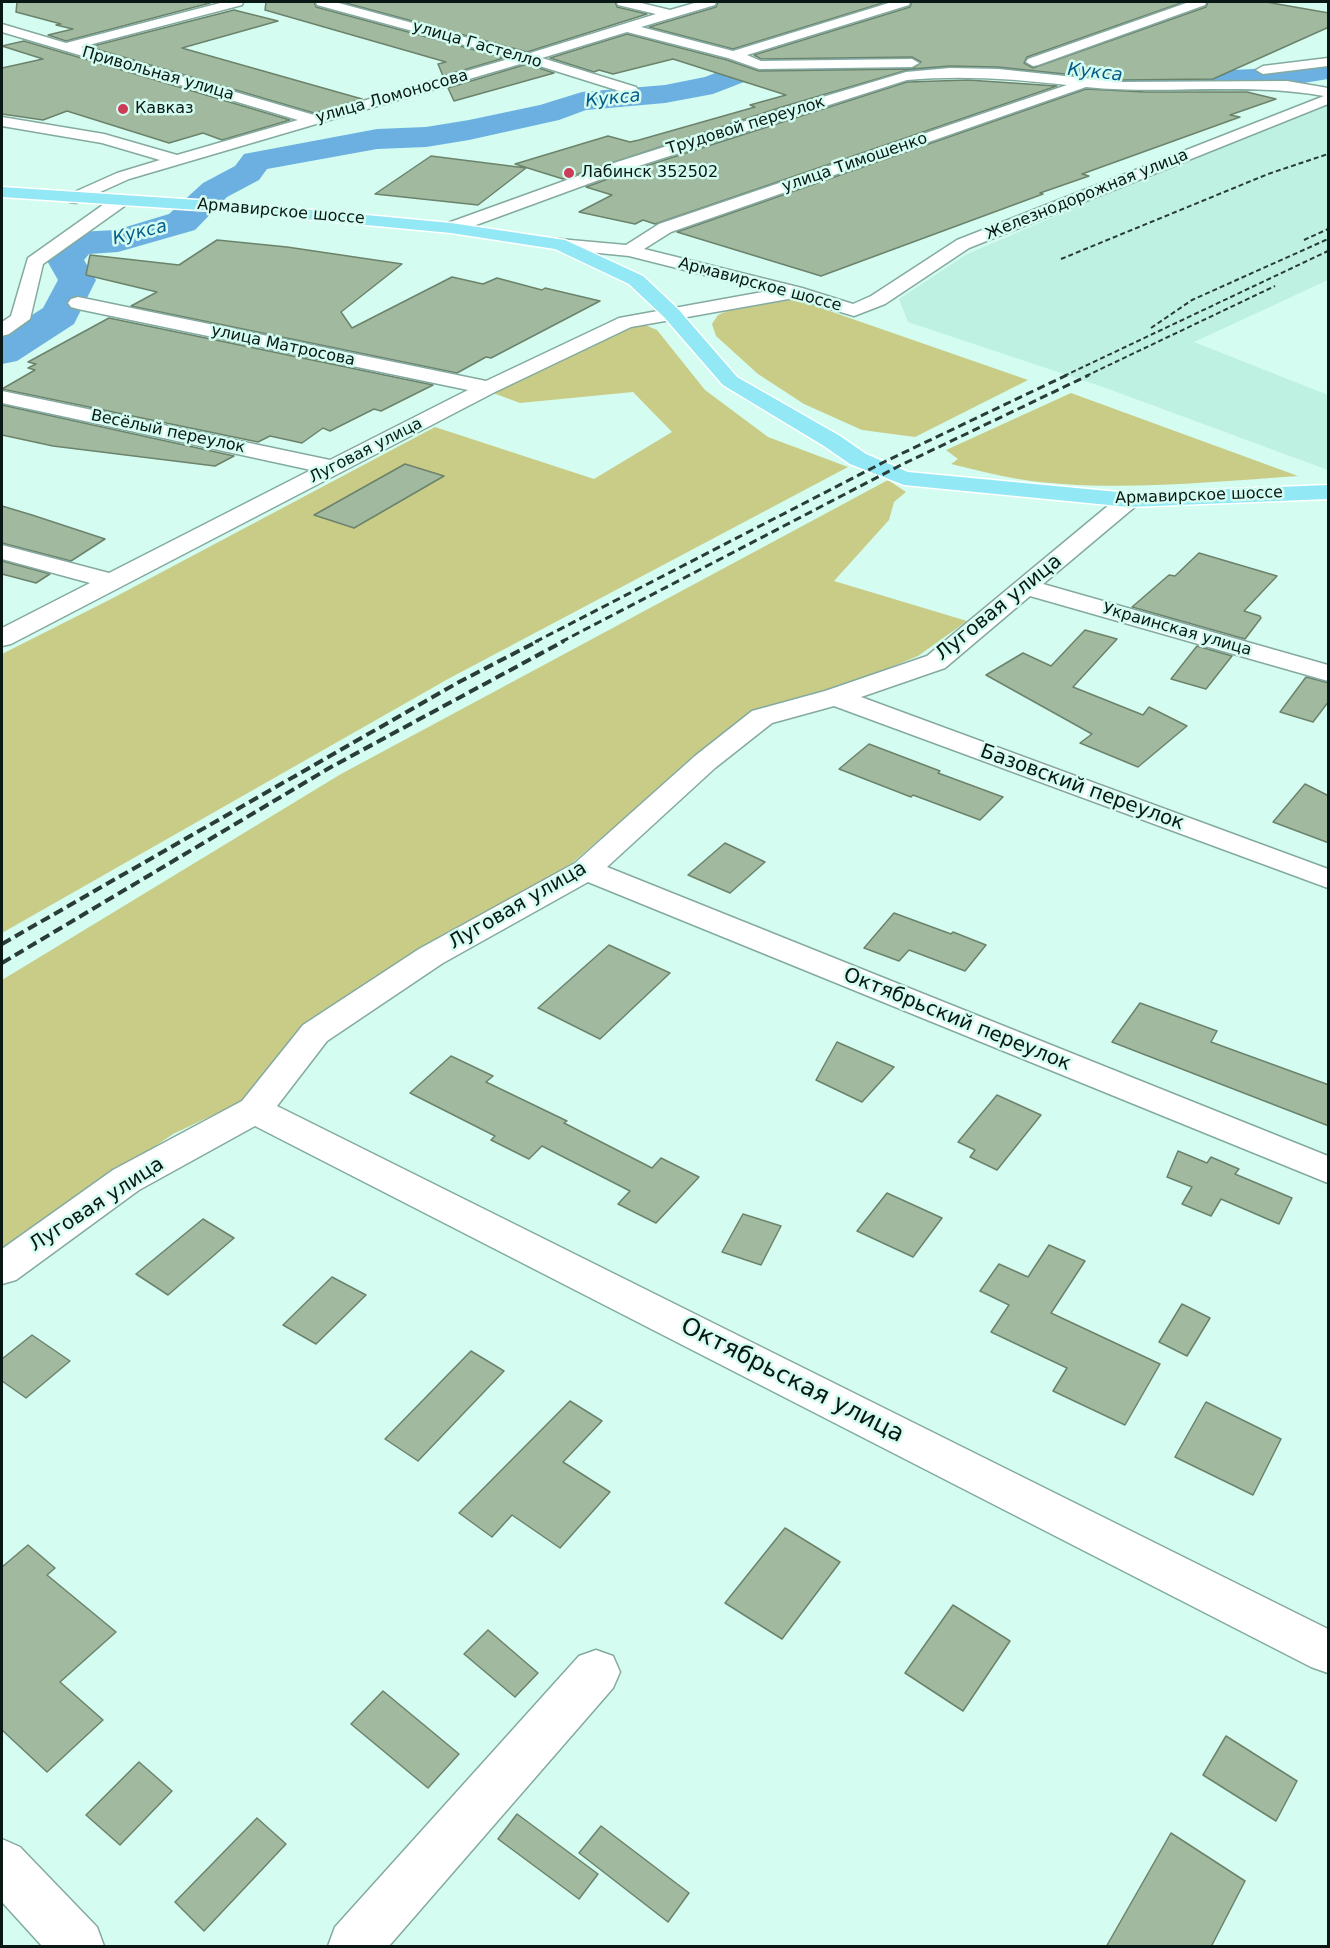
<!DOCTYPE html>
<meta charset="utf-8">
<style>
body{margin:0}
#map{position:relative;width:1330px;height:1948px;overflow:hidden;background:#d4fcf0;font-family:"DejaVu Sans",sans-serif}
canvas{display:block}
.frame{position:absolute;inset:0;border:3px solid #091814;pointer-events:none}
</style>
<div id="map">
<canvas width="1330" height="1948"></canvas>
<div class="frame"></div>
</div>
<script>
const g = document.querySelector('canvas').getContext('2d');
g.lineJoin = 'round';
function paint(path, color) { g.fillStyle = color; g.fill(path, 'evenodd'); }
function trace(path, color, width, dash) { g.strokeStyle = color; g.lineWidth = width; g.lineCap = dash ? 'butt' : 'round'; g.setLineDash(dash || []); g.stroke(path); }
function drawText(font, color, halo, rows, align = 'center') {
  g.font = font + ' "DejaVu Sans",sans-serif'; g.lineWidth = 5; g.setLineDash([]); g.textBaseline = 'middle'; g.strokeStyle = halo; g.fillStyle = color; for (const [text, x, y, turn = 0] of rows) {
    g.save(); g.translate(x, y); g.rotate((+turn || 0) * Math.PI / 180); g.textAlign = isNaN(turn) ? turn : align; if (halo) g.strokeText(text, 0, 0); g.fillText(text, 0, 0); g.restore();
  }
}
paint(new Path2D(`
 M 1328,105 L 1328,280 L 1194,342 L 1328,395 L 1328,470 L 1103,387 L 908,322 L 899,299 L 967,254 L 1168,168 Z`), '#bff1e3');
paint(new Path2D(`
 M 795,299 L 1028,380 L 915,437 L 862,430 L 804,404 L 758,374 L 716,336 L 712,324 L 718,315 L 727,311 Z
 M 645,325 L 657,330 L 705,390 L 768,437 L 848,467 L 448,679 L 2,933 L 2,654 L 113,598 L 435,427 L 594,479 L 672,432 L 633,392 L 520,403 L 493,393 L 628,327 Z
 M 1071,393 L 1298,476 C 1210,482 1105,493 1018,479 C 995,475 973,469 951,464 L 958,459 L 946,450 Z
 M 888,480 L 906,492 L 894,502 L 889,520 L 834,581 L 967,621 L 918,656 L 841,688 L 767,706 L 757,711 L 690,762 L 572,863 L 419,952 L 243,1101 L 173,1134 L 2,1251 L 2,980 L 341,774 Z`), '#c8cc87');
paint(new Path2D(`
 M 1027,56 C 1126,70 1229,77 1328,61 L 1328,79 L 1285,86 L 1145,87 L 1103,85 L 1027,74 L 776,76 L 744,82 L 713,94 L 665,103 L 586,110 L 559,120 L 469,140 L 426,147 L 377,149 L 267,169 L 259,180 L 227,197 L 195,230 L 118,252 L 89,254 L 84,260 L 96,280 L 74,324 L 17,361 L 2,364 L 2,334 L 43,308 L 58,280 L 46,259 L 65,235 L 78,232 L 116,230 L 169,214 L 203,183 L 235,166 L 244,154 L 377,129 L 426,127 L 469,120 L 540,105 L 582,92 L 665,85 L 705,77 L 736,65 L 776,58 Z`), '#6bb0e0');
const building = new Path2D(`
 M 17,2 L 203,2 L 210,3 L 66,41 L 48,35 L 73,29 L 56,25 L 61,24 L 16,12 Z
 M 266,2 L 314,2 L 316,7 L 504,58 L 443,76 L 438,64 L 446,62 L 265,10 Z
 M 342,2 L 615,2 L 617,7 L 647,14 L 527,52 Z
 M 718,2 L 886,2 L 733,49 L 649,27 L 716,7 Z
 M 912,2 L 1184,2 L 1027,57 L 1024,63 L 1033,68 L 1206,7 L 1208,2 L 1266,2 L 1329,13 L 1329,27 L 1213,79 L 1122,80 L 998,67 L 950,66 L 912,69 L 921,62 L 912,57 L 761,59 L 754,55 L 910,7 Z
 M 234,10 L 278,21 L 182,48 L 362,99 L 314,113 L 89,47 Z
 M 627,34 L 727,60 L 759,71 L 911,69 L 785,106 L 563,179 L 515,164 L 608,136 L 630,142 L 639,140 L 755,107 L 750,105 L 786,95 L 673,59 L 613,74 L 599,70 L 594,72 L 550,58 Z
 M 24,41 L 290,120 L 222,140 L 203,133 L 169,143 L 67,111 L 43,120 L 2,114 L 2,68 L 43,59 L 2,46 Z
 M 527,64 L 554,73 L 454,101 L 448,88 Z
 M 968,80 L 1057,86 L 655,224 L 643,220 L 635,224 L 579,212 L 612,195 L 586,187 L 627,172 L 907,82 Z
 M 1086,89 L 1145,92 L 1247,92 L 1276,99 L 1230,115 L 1240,117 L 1082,174 L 1089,176 L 1040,193 L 1043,194 L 821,276 L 677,232 Z
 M 431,156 L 526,168 L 478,205 L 375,194 Z
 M 217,240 L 287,247 L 402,264 L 341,312 L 352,328 L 452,277 L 483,284 L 497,278 L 542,290 L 545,288 L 600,301 L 491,358 L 486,357 L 457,373 L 131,306 L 157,292 L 86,275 L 90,255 L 179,265 Z
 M 109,318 L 433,385 L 381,411 L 374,409 L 330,431 L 323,428 L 302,443 L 270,436 L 258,442 L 2,389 L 35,370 L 28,368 L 36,364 L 28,362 Z
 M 2,405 L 234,456 L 215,466 L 53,446 L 2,435 Z
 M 405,464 L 444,476 L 354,528 L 314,515 Z
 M 2,506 L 32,515 L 105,539 L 71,561 L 2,543 Z
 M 1199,553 L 1277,576 L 1244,611 L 1260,616 L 1261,618 L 1245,639 L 1132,607 L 1169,575 L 1175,576 Z
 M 2,561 L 50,574 L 36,583 L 2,574 Z
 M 1085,630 L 1117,639 L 1073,687 L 1143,715 L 1149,707 L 1187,726 L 1138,767 L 1080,743 L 1092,734 L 986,675 L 1023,653 L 1051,666 Z
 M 1197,646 L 1232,656 L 1206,689 L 1171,679 Z
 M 1306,677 L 1329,683 L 1329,701 L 1313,722 L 1280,712 Z
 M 869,744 L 940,771 L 938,773 L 1003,797 L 980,820 L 913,795 L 911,797 L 839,769 Z
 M 1305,784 L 1329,796 L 1329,843 L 1273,822 Z
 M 725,843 L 765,862 L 730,893 L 688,875 Z
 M 894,913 L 951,934 L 953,932 L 986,945 L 965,971 L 909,950 L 899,961 L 864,948 Z
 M 609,945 L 670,973 L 600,1039 L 538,1008 Z
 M 1140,1003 L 1217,1031 L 1211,1042 L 1329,1085 L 1329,1126 L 1112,1042 Z
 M 837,1042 L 894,1067 L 862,1102 L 816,1080 Z
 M 451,1056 L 493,1076 L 486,1082 L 567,1121 L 564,1123 L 652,1168 L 661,1158 L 699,1177 L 656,1223 L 618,1204 L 630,1191 L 542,1146 L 529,1159 L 491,1140 L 495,1136 L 410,1093 Z
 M 997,1095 L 1041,1115 L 997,1170 L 970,1157 L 975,1150 L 958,1142 Z
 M 1178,1151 L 1207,1163 L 1211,1157 L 1239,1169 L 1235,1174 L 1292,1198 L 1279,1224 L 1221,1199 L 1211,1216 L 1182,1204 L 1192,1187 L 1167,1177 Z
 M 887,1193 L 942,1218 L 913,1257 L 857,1231 Z
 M 743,1214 L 781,1226 L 761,1265 L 722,1252 Z
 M 203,1219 L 234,1238 L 168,1295 L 136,1274 Z
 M 1049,1245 L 1085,1261 L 1051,1313 L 1160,1364 L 1125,1425 L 1053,1391 L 1067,1368 L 991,1332 L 1009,1305 L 980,1291 L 999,1264 L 1028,1277 Z
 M 332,1277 L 366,1295 L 316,1344 L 283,1325 Z
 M 1182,1304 L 1210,1318 L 1187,1356 L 1159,1342 Z
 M 32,1335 L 70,1361 L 26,1398 L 2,1381 L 2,1359 Z
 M 471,1351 L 504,1371 L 418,1461 L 385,1439 Z
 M 570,1401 L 602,1421 L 563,1462 L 610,1492 L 560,1548 L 512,1515 L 492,1537 L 459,1513 Z
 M 1206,1402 L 1281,1439 L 1253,1495 L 1175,1457 Z
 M 785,1528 L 840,1562 L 782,1639 L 725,1603 Z
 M 28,1545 L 55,1568 L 47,1575 L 116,1632 L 60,1682 L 103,1720 L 47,1772 L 2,1730 L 2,1567 Z
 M 953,1605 L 1010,1641 L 963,1711 L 905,1673 Z
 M 488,1630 L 538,1673 L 515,1697 L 464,1654 Z
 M 383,1691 L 459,1754 L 428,1788 L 351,1724 Z
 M 1226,1736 L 1297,1781 L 1276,1821 L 1203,1775 Z
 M 139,1762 L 172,1791 L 120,1845 L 86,1815 Z
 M 517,1814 L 598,1874 L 579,1899 L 498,1839 Z
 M 257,1818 L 286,1844 L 204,1931 L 175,1902 Z
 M 601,1826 L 689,1893 L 668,1922 L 579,1853 Z
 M 1171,1833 L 1245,1881 L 1211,1947 L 1106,1947 Z`);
paint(building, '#a1b99f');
trace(building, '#6c836b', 1.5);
const minor = new Path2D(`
 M 224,2 L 243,2 L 242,5 L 81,47 L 314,115 L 512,58 L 317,5 L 316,2 L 335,2 L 527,54 L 656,14 L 618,5 L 617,2 L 637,2 L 670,10 L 698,2 L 716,2 L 715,5 L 641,27 L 733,51 L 892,2 L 910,2 L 909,5 L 747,55 L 761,61 L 912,59 L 919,63 L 912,67 L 759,69 L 728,58 L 627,32 L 542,58 L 636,87 L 638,90 L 636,93 L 626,93 L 527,62 L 129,179 L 76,203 L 70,202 L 68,198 L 70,194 L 117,173 L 160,160 L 102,143 L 2,126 L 2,117 L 104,134 L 177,155 L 298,120 L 2,32 L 2,24 L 66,43 Z
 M 1189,2 L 1206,2 L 1205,5 L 1038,65 L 1033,66 L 1026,62 L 1028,59 Z
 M 1328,58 L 1328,66 L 1263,74 L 1256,70 L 1263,66 Z
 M 950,68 L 998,69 L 1122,82 L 1287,81 L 1328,88 L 1328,104 L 969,248 L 885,304 L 854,316 L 794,298 L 631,327 L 495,392 L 11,644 L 2,646 L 2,628 L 90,583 L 2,559 L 2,545 L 109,573 L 311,470 L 2,403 L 2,391 L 330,460 L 468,390 L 78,309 L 71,307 L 68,303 L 71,299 L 78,297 L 486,381 L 619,318 L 768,291 L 629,256 L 559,249 L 553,248 L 550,244 L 553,240 L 559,239 L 626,245 L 659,224 L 1067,85 C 1013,79 962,75 907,80 L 626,170 L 457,232 L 445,232 L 442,228 L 445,224 L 614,163 L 786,108 L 906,72 ZM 1086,87 C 1165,95 1245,82 1324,96 L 957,240 L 871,296 L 853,304 L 802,288 L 644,249 L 671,232 Z
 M 120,196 L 126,197 L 128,201 L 126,205 L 43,264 L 30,319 L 9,334 L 2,336 L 2,322 L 11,316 L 28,258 L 114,197 Z
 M 1129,493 L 1137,495 L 1141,500 L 1137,505 L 1043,584 L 1328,665 L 1328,681 L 1030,596 L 945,668 L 861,697 L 1328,869 L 1328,888 L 834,706 L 772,723 L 715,768 L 607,867 L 1328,1156 L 1328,1183 L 588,882 L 443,963 L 327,1041 L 277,1106 L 1328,1629 L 1328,1673 L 1311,1667 L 255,1126 L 139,1190 L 16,1280 L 2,1284 L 2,1249 L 113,1170 L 242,1101 L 303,1025 L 419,949 L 575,863 L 695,756 L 752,711 L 825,691 L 927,656 L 1121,495 Z
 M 596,1650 L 613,1656 L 620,1672 L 613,1688 L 389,1946 L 328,1946 L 335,1927 L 579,1656 Z
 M 2,1839 L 20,1847 L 97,1927 L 104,1946 L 42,1946 L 2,1902 Z`);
const major = new Path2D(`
 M 2,187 L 228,202 L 451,223 L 565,240 L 643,276 L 678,309 L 737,377 L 840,436 L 866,454 L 908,472 L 1129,493 L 1328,485 L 1328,499 L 1129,507 L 904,485 L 850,464 L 824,446 L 723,385 L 664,317 L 629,284 L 555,249 L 451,233 L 228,212 L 2,197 Z`);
trace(minor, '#84aaa0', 3);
trace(major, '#fff', 3);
paint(minor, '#fff');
paint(major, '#92e9f5');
trace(new Path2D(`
 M 1304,240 L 1328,229
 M 1061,259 L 1268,174 L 1328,154
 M 1151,328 L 1192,300 L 1328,239
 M 1064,376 L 1328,251
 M 1086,376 L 1275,286`), '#293c37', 2, [5, 3]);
trace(new Path2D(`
 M 535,642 L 886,461 L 1067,375
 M 561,642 L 899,466 L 1089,375`), '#293c37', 3, [8, 4.5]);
trace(new Path2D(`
 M 2,944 L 459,682 L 538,641
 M 2,963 L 331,767 L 564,641`), '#293c37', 4, [10, 5]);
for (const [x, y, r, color] of [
 [123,109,6,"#cc3c57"],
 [569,173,6,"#cc3c57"]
]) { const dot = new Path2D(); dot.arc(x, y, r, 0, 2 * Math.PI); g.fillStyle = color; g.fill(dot); trace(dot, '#d4fcf0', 2); }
drawText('16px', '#091814', '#d4fcf0', [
 ["улица Гастелло",477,45,16],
 ["Привольная улица",158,74,16],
 ["улица Ломоносова",392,97,-16],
 ["Трудовой переулок",746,126,-17],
 ["улица Тимошенко",855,163,-19],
 ["Железнодорожная улица",1087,195,-22],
 ["Армавирское шоссе",281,212,5],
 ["Армавирское шоссе",760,285,15],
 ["улица Матросова",283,346,12],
 ["Весёлый переулок",168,432,12],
 ["Луговая улица",366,451,-27],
 ["Армавирское шоссе",1199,496,-2],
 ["Украинская улица",1177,630,16]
]);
drawText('16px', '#091814', '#d4fcf0', [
 ["Кавказ",135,109],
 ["Лабинск 352502",581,173]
], 'left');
drawText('italic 18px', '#045c89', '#d4fcf0', [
 ["Кукса",1095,73,6],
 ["Кукса",613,99,-6],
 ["Кукса",140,233,-14]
]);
drawText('20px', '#091814', '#d4fcf0', [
 ["Луговая улица",999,608,-39],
 ["Базовский переулок",1082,788,20],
 ["Луговая улица",518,906,-30],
 ["Октябрьский переулок",957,1020,22],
 ["Луговая улица",97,1205,-33]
]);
drawText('24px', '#091814', '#d4fcf0', [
 ["Октябрьская улица",792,1381,27]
]);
</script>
